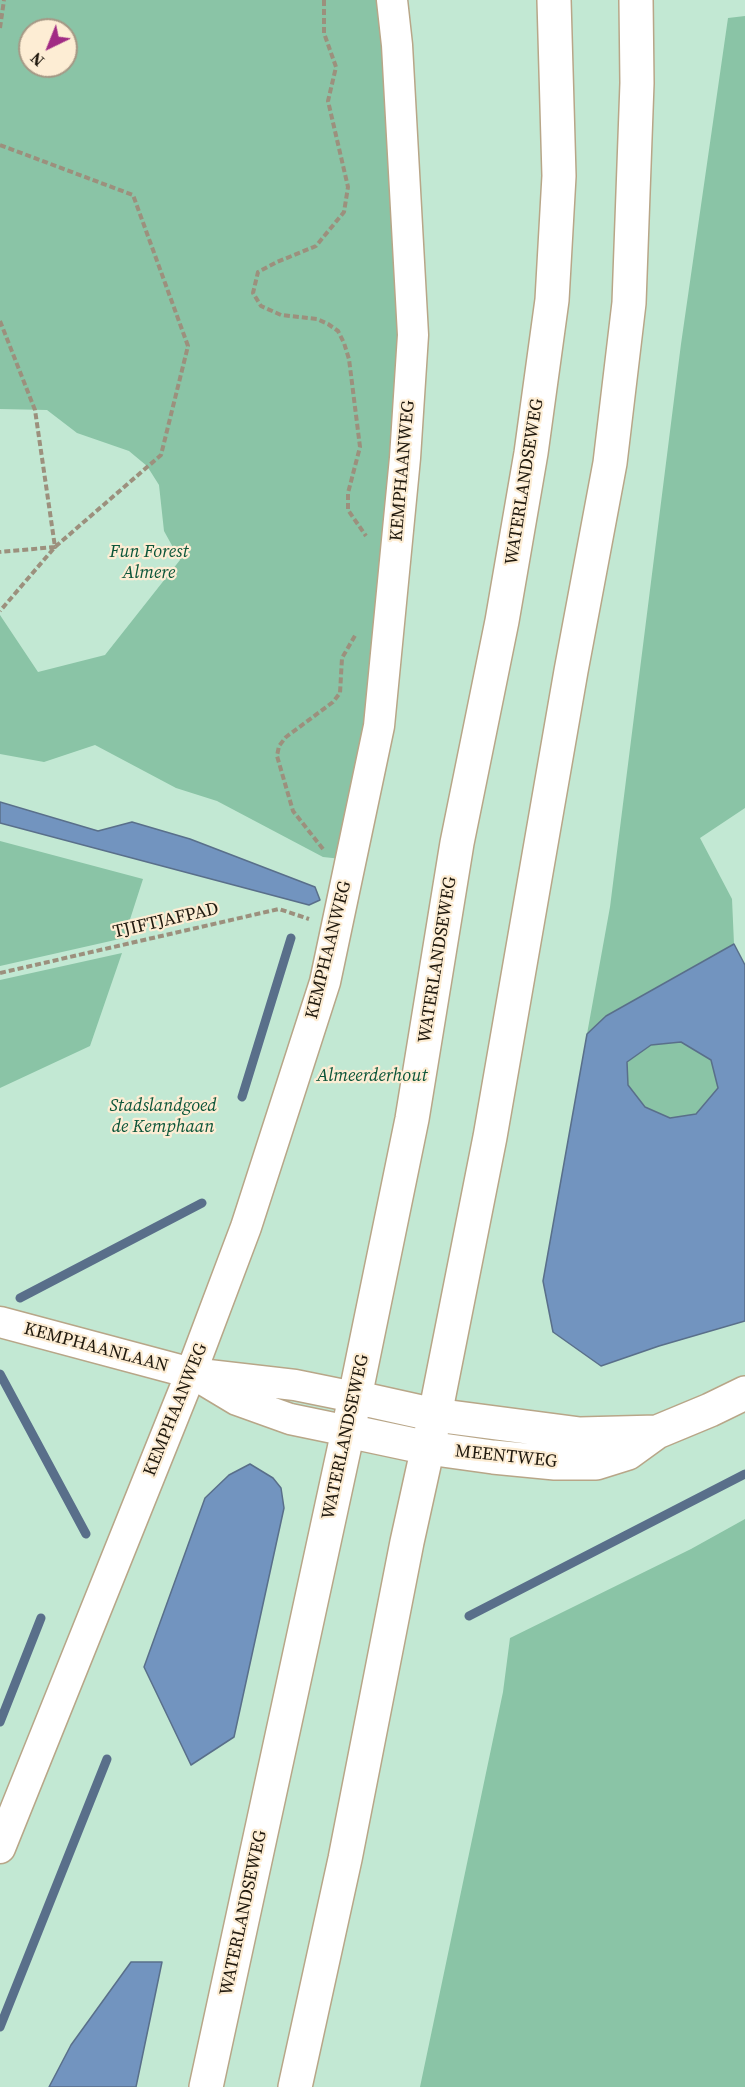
<!DOCTYPE html>
<style>
body{margin:0}
#map{position:relative;width:745px;height:2087px;overflow:hidden;background:#fdedd4;font-family:"Source Serif 4",serif}
canvas{display:block}
.north{position:absolute;left:18px;top:18px;width:60px;height:60px;box-sizing:border-box;background:#fdedd4;border:2px solid #a59885;border-radius:50%;rotate:223deg;font-size:16px;font-weight:700;line-height:24px;text-align:center;color:#20190e}
.north::after{content:'';display:block;margin:auto;width:21px;height:27px;background:#a12b84;clip-path:polygon(50% 0,100% 100%,50% 72%,0 100%)}
</style>
<div id="map">
<canvas width="745" height="2087"></canvas>
<div class="north">N</div>
</div>
<script>
const g = document.querySelector('canvas').getContext('2d');
g.lineJoin = 'round';
function paint(path, color) { g.fillStyle = color; g.fill(path, 'evenodd'); }
function trace(path, color, width, dash) { g.strokeStyle = color; g.lineWidth = width; g.lineCap = dash ? 'butt' : 'round'; g.setLineDash(dash || []); g.stroke(path); }
function drawText(font, color, halo, rows, align = 'center') {
  g.font = font + ' "Source Serif 4",serif'; g.lineWidth = 4.5; g.setLineDash([]); g.textBaseline = 'middle'; g.strokeStyle = halo; g.fillStyle = color; for (const [text, x, y, turn = 0] of rows) {
    g.save(); g.translate(x, y); g.rotate((+turn || 0) * Math.PI / 180); g.textAlign = isNaN(turn) ? turn : align; if (halo) g.strokeText(text, 0, 0); g.fillText(text, 0, 0); g.restore();
  }
}
paint(new Path2D(`
 M 0,0 L 745,0 L 745,2087 L 0,2087 ZM 30,30 L 66,30 L 66,66 L 30,66 Z`), '#c2e8d3');
paint(new Path2D(`
 M 0,0 L 383,0 L 401,243 L 397,454 L 372,682 L 342,859 L 323,857 L 217,801 L 176,788 L 95,745 L 44,762 L 0,754 L 0,615 L 38,672 L 105,655 L 180,560 L 164,531 L 159,485 L 147,466 L 129,451 L 77,433 L 47,410 L 0,409 ZM 30,30 L 66,30 L 66,66 L 30,66 Z
 M 745,16 L 745,808 L 700,838 L 732,899 L 734,944 L 606,1016 L 587,1034 L 610,907 L 681,344 L 728,18 Z
 M 0,841 L 143,879 L 124,938 L 0,966 Z
 M 122,953 L 90,1046 L 0,1088 L 0,980 Z
 M 681,1042 L 711,1060 L 718,1088 L 696,1114 L 670,1118 L 645,1107 L 628,1085 L 627,1062 L 651,1045 Z
 M 745,1519 L 745,2087 L 420,2087 L 503,1692 L 510,1638 L 691,1549 Z`), '#8ac4a6');
const water = new Path2D(`
 M 0,802 L 98,831 L 132,822 L 190,839 L 315,887 L 320,900 L 309,905 L 0,823 Z
 M 734,944 L 745,965 L 745,1321 L 659,1346 L 601,1366 L 553,1332 L 543,1281 L 587,1034 L 606,1016 ZM 681,1042 L 711,1060 L 718,1088 L 696,1114 L 670,1118 L 645,1107 L 628,1085 L 627,1062 L 651,1045 Z
 M 250,1464 L 273,1478 L 281,1488 L 284,1508 L 234,1737 L 191,1765 L 144,1667 L 205,1498 L 229,1475 Z
 M 131,1962 L 162,1962 L 136,2087 L 49,2087 L 71,2045 Z`);
paint(water, '#7294bf');
trace(water, '#596f8a', 1.5);
trace(new Path2D(`
 M 242,1097 L 291,938
 M 20,1298 L 202,1203
 M 0,1374 L 86,1534
 M 469,1616 L 745,1474
 M 0,1722 L 41,1618
 M 0,2027 L 107,1759`), '#596f8a', 9);
const minor = new Path2D(`
 M 0,1322 L 191,1373 L 295,1385 L 354,1397
 M 202,1379 L 237,1400 L 290,1419 L 348,1431
 M 0,1848 L 191,1373 L 246,1227 L 325,982 L 379,726 L 405,458 L 413,335 L 397,45 L 392,0`);
const tertiary = new Path2D(`
 M 354,1397 L 435,1415 L 580,1434 L 657,1432
 M 348,1431 L 428,1448 L 493,1457 L 555,1463 L 596,1463 L 628,1453 L 657,1432 L 710,1410 L 745,1393`);
const primary = new Path2D(`
 M 206,2087 L 348,1431 L 412,1119 L 457,843 L 502,621 L 531,453 L 552,300 L 559,176 L 554,0
 M 295,2087 L 345,1859 L 407,1542 L 435,1415 L 490,1137 L 571,671 L 610,463 L 629,303 L 637,83 L 636,0`);
trace(minor, '#b8a688', 33);
trace(tertiary, '#b8a688', 36);
trace(primary, '#b8a688', 36);
trace(new Path2D(`
 M 324,0 L 324,33 L 336,67 L 328,101 L 348,187 L 344,212 L 316,246 L 277,262 L 258,272 L 253,293 L 261,306 L 281,315 L 317,319 L 328,324 L 338,331 L 344,343 L 349,359 L 360,447 L 348,493 L 348,510 L 366,536
 M 0,28 L 4,0
 M 0,145 L 133,195 L 188,346 L 161,455 L 55,547 L 0,611
 M 0,321 L 35,410 L 55,547 L 0,552
 M 323,849 L 293,811 L 277,756 L 279,746 L 286,737 L 333,702 L 340,693 L 342,658 L 356,634
 M 0,973 L 279,909 L 309,919`), '#9c907d', 4, [6, 3]);
trace(minor, '#fff', 30);
trace(tertiary, '#fff', 33);
trace(primary, '#fff', 33);
drawText('18px', '#20190e', '#fdedd4', [
 ["KEMPHAANWEG",403,471,-85],
 ["WATERLANDSEWEG",525,482,-81],
 ["TJIFTJAFPAD",166,921,-13],
 ["KEMPHAANWEG",329,950,-76],
 ["WATERLANDSEWEG",438,960,-81],
 ["KEMPHAANLAAN",96,1348,15],
 ["KEMPHAANWEG",176,1410,-68],
 ["WATERLANDSEWEG",346,1437,-78],
 ["MEENTWEG",506,1457,6],
 ["WATERLANDSEWEG",244,1913,-78]
]);
drawText('italic 18px', '#0b5539', '#fdedd4', [
 ["Fun Forest",149,552],
 ["Almere",149,573],
 ["Almeerderhout",372,1076],
 ["Stadslandgoed",163,1106],
 ["de Kemphaan",163,1127]
]);
</script>
